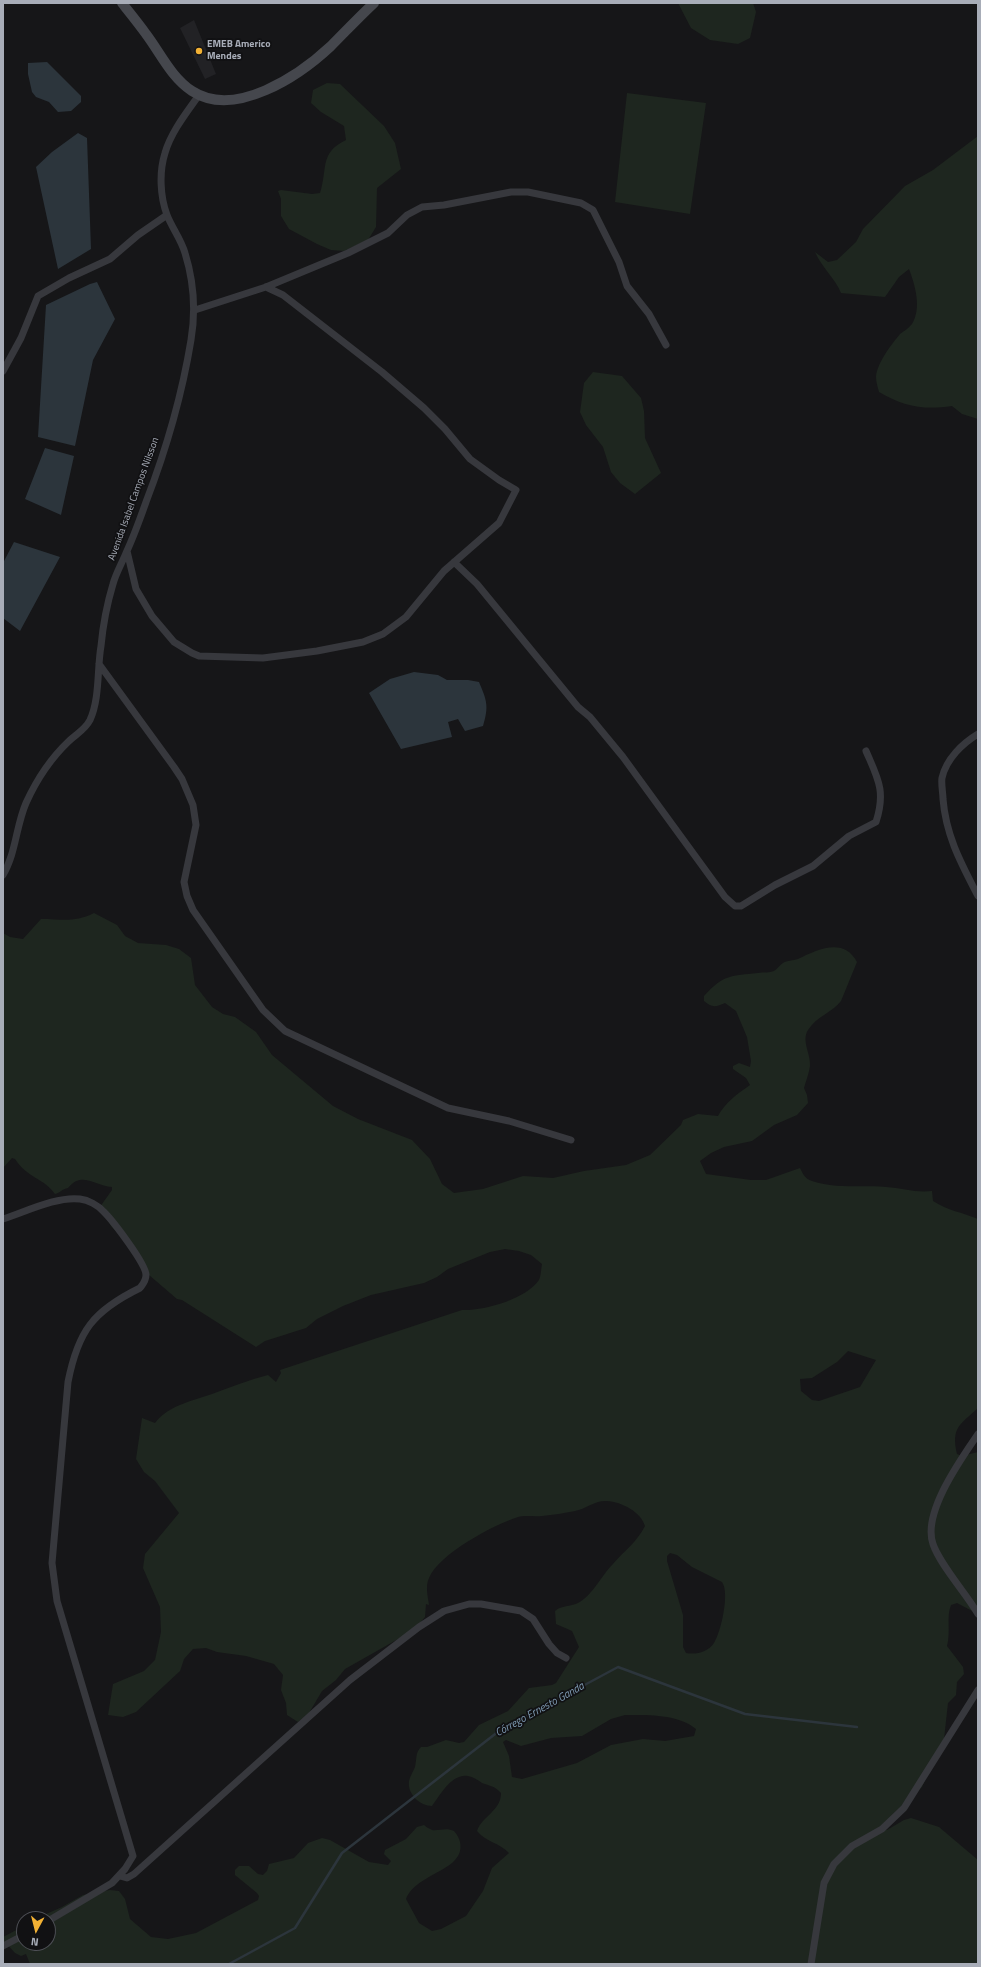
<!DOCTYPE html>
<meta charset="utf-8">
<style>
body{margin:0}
#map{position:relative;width:981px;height:1967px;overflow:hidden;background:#161618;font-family:"Titillium Web",sans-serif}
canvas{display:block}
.frame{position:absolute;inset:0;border:4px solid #a8adb8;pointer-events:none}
.north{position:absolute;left:16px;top:1911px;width:40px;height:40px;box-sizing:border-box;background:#111113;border:1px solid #4d4f55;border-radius:50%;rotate:187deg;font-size:11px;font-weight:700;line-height:16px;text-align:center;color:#a8adb8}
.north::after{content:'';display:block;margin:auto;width:14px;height:18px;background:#f2b134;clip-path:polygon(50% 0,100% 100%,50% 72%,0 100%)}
</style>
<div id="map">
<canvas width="981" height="1967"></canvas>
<div class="frame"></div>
<div class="north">N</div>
</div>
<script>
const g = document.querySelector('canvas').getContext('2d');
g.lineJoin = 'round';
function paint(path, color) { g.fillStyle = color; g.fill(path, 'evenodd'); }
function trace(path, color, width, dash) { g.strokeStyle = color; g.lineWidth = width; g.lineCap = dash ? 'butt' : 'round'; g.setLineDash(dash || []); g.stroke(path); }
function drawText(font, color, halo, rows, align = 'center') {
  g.font = font + ' "Titillium Web",sans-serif'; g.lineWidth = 3.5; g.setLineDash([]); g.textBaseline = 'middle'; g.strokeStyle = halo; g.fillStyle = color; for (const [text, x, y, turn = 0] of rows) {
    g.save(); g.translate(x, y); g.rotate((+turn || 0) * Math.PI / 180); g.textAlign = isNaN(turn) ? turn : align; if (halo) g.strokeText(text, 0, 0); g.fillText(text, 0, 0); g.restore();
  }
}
paint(new Path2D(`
 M 194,20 L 216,74 L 205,79 L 180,28 Z`), '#222225');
paint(new Path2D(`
 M 678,3 L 753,3 L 756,12 L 750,38 L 738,44 L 710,40 L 691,28 Z
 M 327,83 L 340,84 L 384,126 L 395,143 L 401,169 L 377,188 L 376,227 L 368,240 L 344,251 L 331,250 L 317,244 L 289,229 L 281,216 L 281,199 L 278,191 L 281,190 L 312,194 L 320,193 C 328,168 319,153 346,140 L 344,126 L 321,112 L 311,103 L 313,90 Z
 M 627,93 L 706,103 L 690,214 L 615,202 Z
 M 978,136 L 978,419 L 962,414 L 952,406 C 924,410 904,407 879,392 C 878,388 876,382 876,377 C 877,363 891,345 900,334 C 904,331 909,328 912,324 C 922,308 915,285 909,269 L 899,277 L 885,297 L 841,293 C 835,278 822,268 815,252 L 828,262 L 837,260 L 856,242 L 863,229 L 905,186 L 933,170 Z
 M 593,372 L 622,376 L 641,398 L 644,411 L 645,438 L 661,473 L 635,494 L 620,483 L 611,472 L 603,447 L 586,425 L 580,412 L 584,383 Z
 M 94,913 L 117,925 L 125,936 L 138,943 L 166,945 L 179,949 L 191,958 L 195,985 L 212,1007 L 223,1014 L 235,1017 L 256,1032 L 272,1055 L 333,1106 L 358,1119 L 412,1140 L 430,1159 L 442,1184 L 454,1193 L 483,1189 L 523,1176 L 553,1178 L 584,1171 L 626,1165 L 650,1155 L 681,1125 L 683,1120 L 698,1114 L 718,1116 C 725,1103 737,1094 750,1085 L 746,1078 L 733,1069 L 733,1066 L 739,1063 L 750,1067 L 751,1061 L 747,1037 L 736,1011 L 725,1003 C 716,1007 712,1008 704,1001 L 704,996 C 724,974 731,976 758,973 C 763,972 770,973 774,971 C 777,969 780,965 783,963 C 787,960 793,961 798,959 C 818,949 844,937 857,962 L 841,1001 C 833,1012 817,1016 808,1030 C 801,1041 811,1054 810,1066 C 809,1073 806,1081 804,1088 L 807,1095 L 808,1103 L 797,1115 L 774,1125 L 752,1141 L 724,1147 L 711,1153 L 700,1161 L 706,1174 L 751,1180 L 766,1180 L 800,1168 C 803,1174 805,1179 812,1181 C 835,1189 862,1185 886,1187 C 902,1188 916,1193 932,1191 L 933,1201 C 948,1211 962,1212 978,1219 L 978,1408 C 960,1425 951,1427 957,1454 L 962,1456 L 978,1452 L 978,1614 L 957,1603 L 951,1605 C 946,1617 951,1632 947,1646 L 963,1667 L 964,1674 L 957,1682 L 956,1695 L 948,1703 L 944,1739 L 922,1787 L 892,1815 L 884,1830 L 887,1830 L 904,1820 L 911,1818 L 939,1827 L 978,1860 L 978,1964 L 30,1964 L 26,1954 L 21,1956 L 15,1953 L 3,1940 L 3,1937 L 24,1926 L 24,1943 L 48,1943 L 48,1919 L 35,1919 L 62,1907 L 83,1895 L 110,1890 L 119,1891 L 125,1899 L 130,1919 L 151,1937 L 168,1939 L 196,1933 L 258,1900 L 259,1896 L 257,1893 L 235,1875 L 235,1870 L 239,1866 L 249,1866 L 258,1874 L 263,1875 L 267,1871 L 269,1864 L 294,1858 L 308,1843 L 322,1838 L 330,1840 L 369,1862 L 388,1865 L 391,1861 L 384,1854 L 385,1850 L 406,1839 L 417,1827 L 424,1825 C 426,1827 430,1829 432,1830 C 440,1831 446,1827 454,1831 C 457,1834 459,1838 460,1842 C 466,1871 417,1872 406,1899 L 419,1923 L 432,1931 L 441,1929 L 466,1916 L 483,1891 L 492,1868 L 509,1853 C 500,1843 486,1842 477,1831 C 482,1816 501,1811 501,1793 C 495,1786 490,1786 482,1783 C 478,1780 473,1777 468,1776 C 452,1773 440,1795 432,1806 C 420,1806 407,1794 409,1781 C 410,1776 413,1772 415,1767 C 417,1759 415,1753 421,1747 L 427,1747 L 446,1740 L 459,1743 L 464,1742 L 479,1725 L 508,1711 L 529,1688 L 552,1685 L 556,1683 L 579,1647 L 572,1631 L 556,1624 L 555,1611 C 562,1605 570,1607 578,1603 C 593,1595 601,1576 613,1564 C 624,1551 637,1542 645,1526 C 641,1512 622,1502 607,1501 C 595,1500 586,1509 575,1511 C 564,1513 553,1515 542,1516 C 534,1517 525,1515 518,1517 C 493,1525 439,1554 429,1578 C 425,1586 428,1597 429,1605 L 426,1604 L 425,1617 L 414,1630 L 345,1669 L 336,1680 L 322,1691 L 309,1713 L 298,1722 L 287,1715 L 286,1703 L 281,1690 L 283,1675 L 274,1664 L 246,1656 L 217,1652 L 206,1648 L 193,1649 L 184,1659 L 180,1671 L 136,1712 L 123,1717 L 108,1715 L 113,1684 L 144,1671 L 155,1660 L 161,1632 L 160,1607 L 143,1568 L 145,1554 L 179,1513 L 155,1481 L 144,1472 L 136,1459 L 142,1418 L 155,1423 C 169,1405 192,1401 212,1394 C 231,1387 249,1380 268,1375 L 276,1382 L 281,1373 L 280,1370 L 462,1310 C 484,1311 526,1299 539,1280 C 541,1276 541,1269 542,1264 L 531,1255 L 519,1251 L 505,1249 L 490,1252 L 448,1269 L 437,1277 L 424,1283 L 371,1295 L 343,1306 L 317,1319 L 306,1328 L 265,1341 L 256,1347 L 182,1300 L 177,1299 L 149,1275 L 133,1250 L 111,1226 L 102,1210 L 102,1204 L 112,1190 L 112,1187 C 94,1185 81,1171 68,1188 C 62,1189 60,1193 55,1194 C 44,1178 27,1178 15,1159 L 12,1158 L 3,1168 L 3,933 L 10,937 L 23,939 L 41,919 C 62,919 74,923 94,913 ZM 848,1351 L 876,1360 L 860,1387 L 819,1401 L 812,1400 L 801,1391 L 800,1379 L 812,1378 L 837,1362 ZM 670,1553 L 677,1555 L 692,1567 L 722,1582 C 730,1593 721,1632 714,1643 C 708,1652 696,1655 686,1653 L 683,1647 L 683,1615 L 667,1561 L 667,1556 ZM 625,1715 C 648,1715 678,1714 696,1729 L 694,1736 L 665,1741 L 643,1739 L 611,1745 L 577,1763 L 522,1779 L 512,1777 L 509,1756 L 503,1742 L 506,1740 L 521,1746 L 551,1738 L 582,1736 L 611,1719 Z`), '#1e261f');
paint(new Path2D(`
 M 47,62 L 81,96 L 81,102 L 71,111 L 58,112 L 49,102 L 36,97 L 32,92 L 28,74 L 28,63 Z
 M 78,133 L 87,138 L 91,249 L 58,269 L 36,167 L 52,152 Z
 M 97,282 L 115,319 L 93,360 L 75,446 L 38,437 L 46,305 L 90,284 Z
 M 45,448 L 74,456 L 61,515 L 25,499 Z
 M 14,542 L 60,557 L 20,631 L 3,618 L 3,563 Z
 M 414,672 L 438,675 L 447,680 L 468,680 L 479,682 C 487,701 489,706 483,726 L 465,731 L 458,719 L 448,722 L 452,737 L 401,749 L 369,693 L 390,679 Z`), '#2c353c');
trace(new Path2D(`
 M 229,1964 L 295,1928 L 342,1853 L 499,1731 L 618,1667 L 745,1714 L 857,1727`), '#2c353c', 2.5);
trace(new Path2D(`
 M 195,310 L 266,287 L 348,253 L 388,233 L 407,215 L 422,207 L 444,205 L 511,192 L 528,192 L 581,203 L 593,210 L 619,262 L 627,286 L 649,314 L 666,345
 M 3,371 L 21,338 L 38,296 L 69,278 L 110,259 L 138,235 L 167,215
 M 127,551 L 136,589 L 152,616 L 174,642 L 192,653 L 199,656 L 263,658 L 317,651 L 363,642 L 383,634 L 406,617 L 444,571 L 499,523 L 516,490 L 499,480 L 470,459 L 445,429 L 424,408 L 382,372 L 283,295 L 266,287
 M 454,562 L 477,584 L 578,707 L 590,717 L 623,757 L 725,897 L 735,906 L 741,906 L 775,885 L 813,866 L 849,836 L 876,822 C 886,791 878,779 866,751
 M 99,664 L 174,767 L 182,779 L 193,805 L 196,825 L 184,882 L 187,896 L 193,910 L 263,1010 L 285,1031 L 448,1108 L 509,1121 L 571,1140
 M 978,734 C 963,743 946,759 942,778 C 941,784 943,793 943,799 C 946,836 961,863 978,896
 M 3,875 C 16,853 16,826 26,803 C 36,781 51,758 69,741 C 76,734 85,730 90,720 C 100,698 97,669 101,646 C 103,625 107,604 113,584 C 116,573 122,563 126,553 C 134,536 140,519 146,502 C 166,450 182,395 191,340 C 196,310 194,282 185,253 C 181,239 172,228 167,215 C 160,196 159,172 165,153 C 171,132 187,112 199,95
 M 3,1219 C 25,1212 57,1196 80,1199 C 88,1200 98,1205 104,1212 C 113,1221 146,1264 146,1275 C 146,1281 143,1284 140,1288 C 93,1311 78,1331 68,1382 L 52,1563 L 57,1601 L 133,1856 L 125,1869 L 112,1883 L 48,1921
 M 978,1434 C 961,1459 922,1513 933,1544 C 940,1565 966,1593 978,1614
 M 120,1876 L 127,1878 L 134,1874 L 350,1680 L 419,1627 L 444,1611 L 469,1604 L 481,1604 L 521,1611 L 533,1619 L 549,1644 L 557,1653 L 566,1658
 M 3,1946 L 24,1935
 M 811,1964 L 824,1883 L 834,1864 L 852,1846 L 882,1829 L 904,1808 L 978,1690`), '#37383d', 7);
trace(new Path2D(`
 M 122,3 C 130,13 139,24 146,34 C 161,54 171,77 192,91 C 235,119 299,76 331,46 C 345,32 359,17 374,3`), '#45474d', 10);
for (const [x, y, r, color] of [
 [199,51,4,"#f2b134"]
]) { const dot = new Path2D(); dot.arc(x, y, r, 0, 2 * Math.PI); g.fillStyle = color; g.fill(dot); trace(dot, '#111113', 1.5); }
drawText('bold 10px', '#a8adb8', '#111113', [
 ["EMEB Americo",207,45],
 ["Mendes",207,57]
], 'left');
drawText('10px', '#a8adb8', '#111113', [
 ["Avenida Isabel Campos Nilsson",134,499,-70]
]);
drawText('italic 11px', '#7f9bb3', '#111113', [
 ["Córrego Ernesto Ganda",540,1710,-29]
]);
</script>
